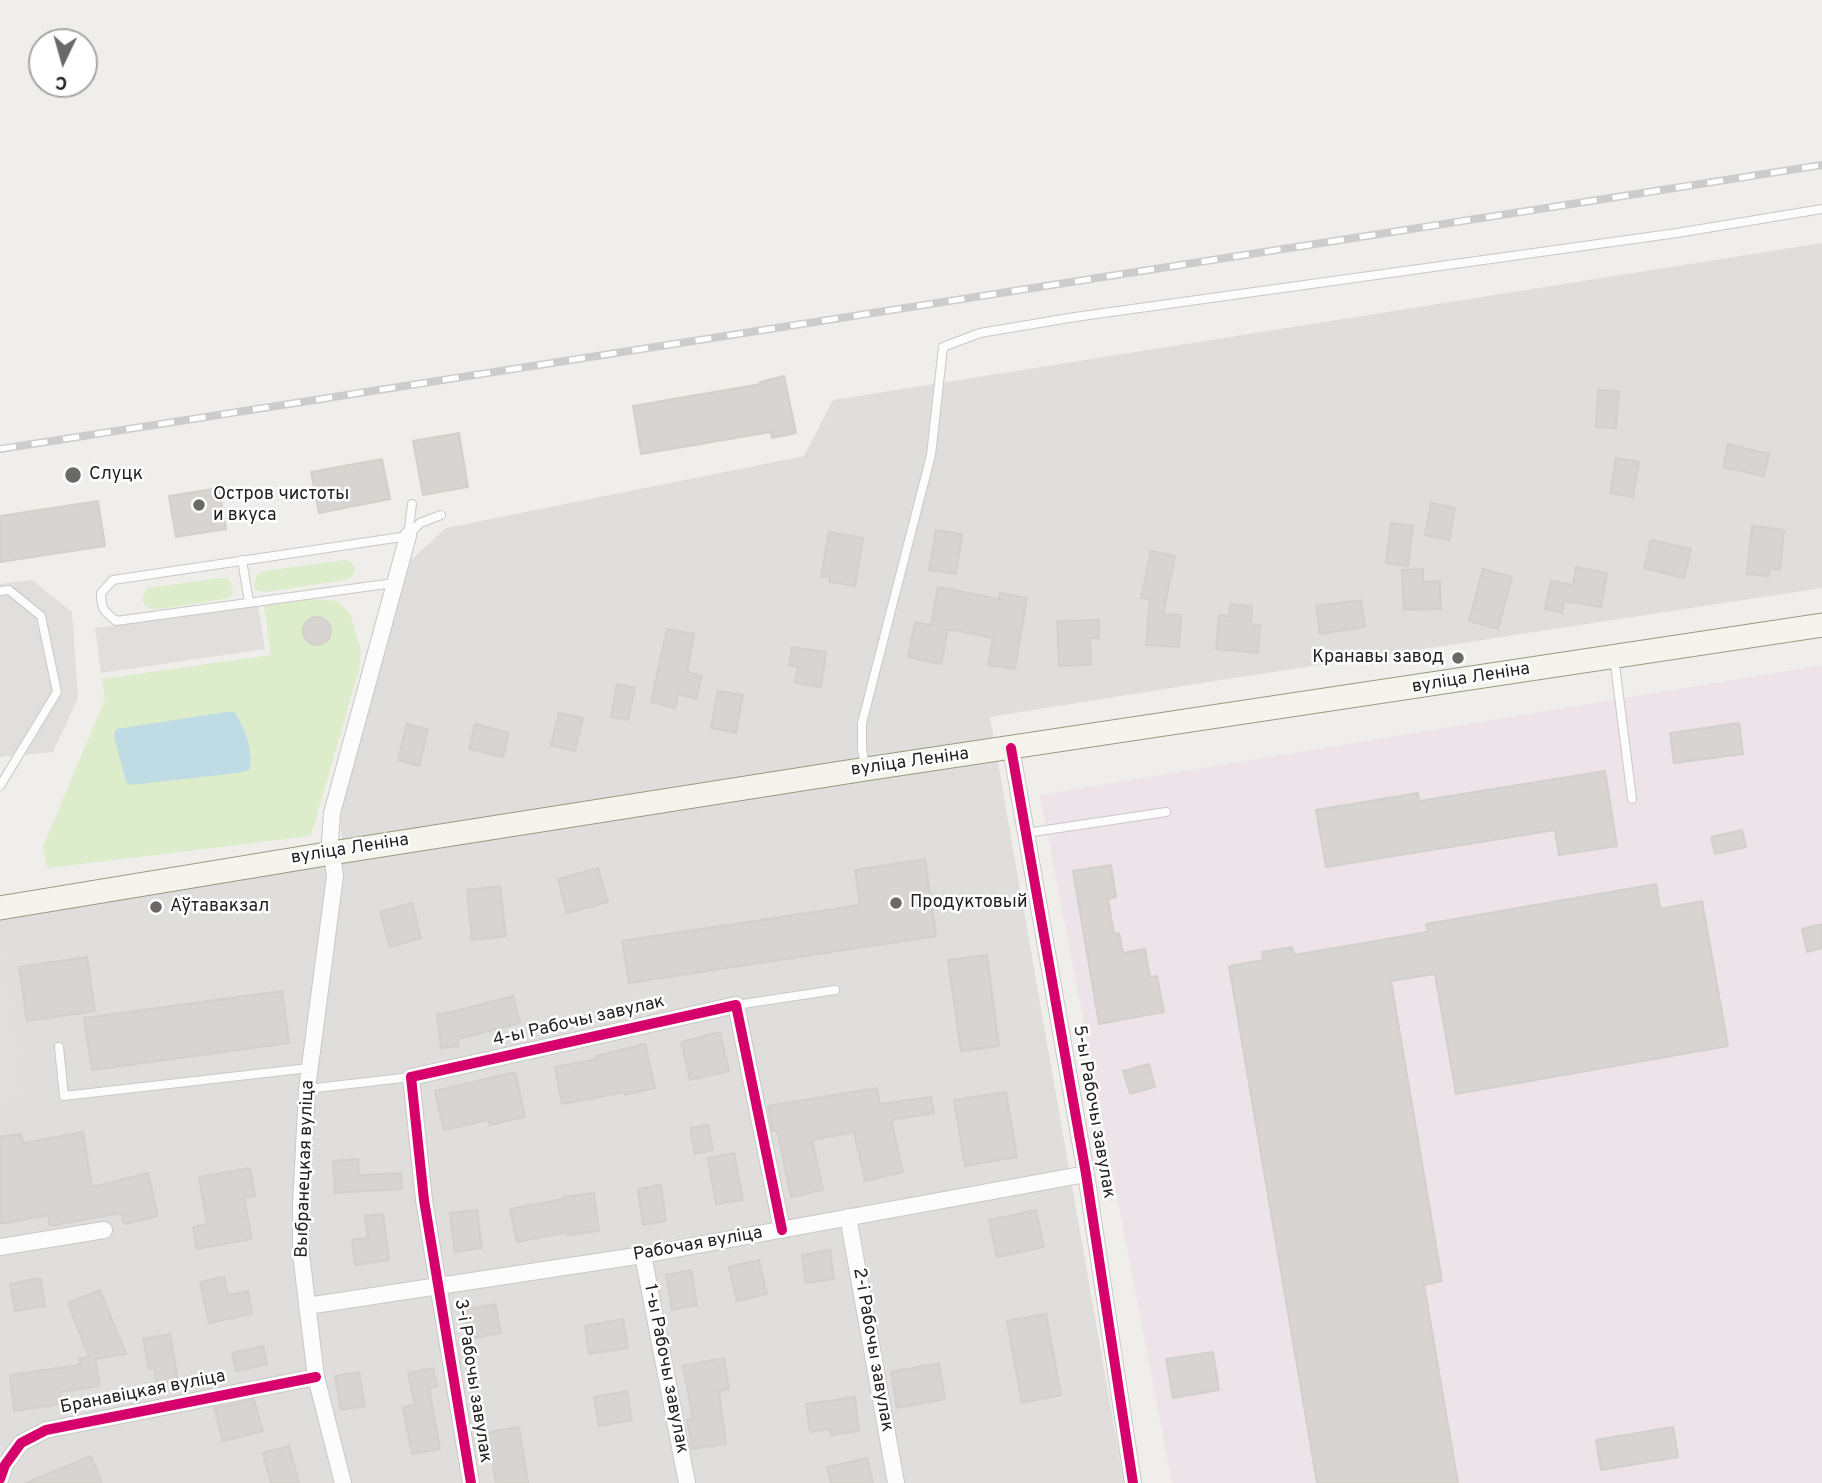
<!DOCTYPE html>
<meta charset="utf-8">
<style>
body{margin:0}
#map{position:relative;width:1822px;height:1483px;overflow:hidden;background:#f0eeeb;font-family:Overpass,sans-serif}
canvas{display:block}
.north{position:absolute;left:28px;top:28px;width:70px;height:70px;box-sizing:border-box;background:#fff;border:2px solid #a7a7a7;border-radius:50%;rotate:185deg;font-size:19px;font-weight:700;line-height:28px;text-align:center;color:#222}
.north::after{content:'';display:block;margin:auto;width:24px;height:32px;background:#6a6968;clip-path:polygon(50% 0,100% 100%,50% 72%,0 100%)}
</style>
<div id="map">
<canvas width="1822" height="1483"></canvas>
<div class="north">С</div>
</div>
<script>
const g = document.querySelector('canvas').getContext('2d');
g.lineJoin = 'round';
function paint(path, color) { g.fillStyle = color; g.fill(path, 'evenodd'); }
function trace(path, color, width, dash) { g.strokeStyle = color; g.lineWidth = width; g.lineCap = dash ? 'butt' : 'round'; g.setLineDash(dash || []); g.stroke(path); }
function drawText(font, color, halo, rows, align = 'center') {
  g.font = font + ' Overpass,sans-serif'; g.lineWidth = 5; g.setLineDash([]); g.textBaseline = 'middle'; g.strokeStyle = halo; g.fillStyle = color; for (const [text, x, y, turn = 0] of rows) {
    g.save(); g.translate(x, y); g.rotate((+turn || 0) * Math.PI / 180); g.textAlign = isNaN(turn) ? turn : align; if (halo) g.strokeText(text, 0, 0); g.fillText(text, 0, 0); g.restore();
  }
}
paint(new Path2D(`
 M 1822,243 L 1822,588 L 1208,682 L 990,717 L 1124,1483 L 0,1483 L 0,911 L 345,859 L 338,810 L 411,560 L 446,528 L 804,456 L 833,400 Z`), '#dfdedc');
paint(new Path2D(`
 M 1822,665 L 1822,1483 L 1172,1483 L 1040,795 Z`), '#ede4e9');
paint(new Path2D(`
 M 345,560 L 351,562 L 355,568 L 353,575 L 345,580 L 266,592 L 256,590 L 254,585 L 257,575 L 264,571 Z
 M 221,578 L 228,578 L 231,583 L 233,593 L 229,598 L 160,609 C 151,609 146,608 142,600 L 147,588 Z
 M 312,599 L 337,601 L 350,613 L 361,651 L 359,670 L 311,836 L 48,868 L 43,847 L 105,699 L 102,679 L 271,655 L 264,606 Z`), '#ddeccb');
paint(new Path2D(`
 M 32,580 L 72,612 L 78,698 L 53,752 L 0,757 L 0,584 Z
 M 258,605 L 265,649 L 101,673 L 95,628 Z
 M 0,954 L 2,954 L 24,1100 L 0,1103 Z`), '#e0dfde');
paint(new Path2D(`
 M 226,712 L 234,712 C 244,724 255,756 249,770 L 237,773 L 131,785 L 126,782 L 114,736 L 116,729 Z`), '#bfdbe3');
const building = new Path2D(`
 M 784,376 L 796,433 L 772,438 L 771,432 L 641,454 L 633,406 L 761,384 L 760,382 Z
 M 1598,390 L 1619,391 L 1616,428 L 1596,427 Z
 M 459,433 L 468,487 L 423,495 L 413,441 Z
 M 1728,444 L 1769,454 L 1764,476 L 1723,467 Z
 M 1616,458 L 1639,462 L 1633,497 L 1610,493 Z
 M 382,459 L 390,499 L 319,513 L 311,472 Z
 M 219,488 L 226,529 L 176,537 L 169,496 Z
 M 98,501 L 105,546 L 0,562 L 0,516 Z
 M 1431,503 L 1455,508 L 1449,540 L 1425,535 Z
 M 1391,523 L 1413,526 L 1408,566 L 1386,563 Z
 M 1752,526 L 1784,530 L 1780,570 L 1770,568 L 1769,576 L 1747,574 Z
 M 936,530 L 962,534 L 956,574 L 929,570 Z
 M 829,532 L 863,538 L 855,586 L 829,582 L 830,577 L 821,576 Z
 M 1651,540 L 1691,549 L 1684,578 L 1644,568 Z
 M 1151,551 L 1175,556 L 1163,614 L 1181,615 L 1179,647 L 1146,645 L 1150,599 L 1141,598 Z
 M 1576,567 L 1607,573 L 1601,607 L 1564,601 L 1562,613 L 1545,609 L 1551,581 L 1573,585 Z
 M 1423,569 L 1423,582 L 1440,581 L 1441,609 L 1404,610 L 1402,570 Z
 M 1483,569 L 1512,577 L 1498,629 L 1469,621 Z
 M 938,587 L 999,599 L 1000,593 L 1027,598 L 1015,669 L 988,665 L 993,638 L 948,629 L 941,664 L 908,657 L 915,622 L 931,625 Z
 M 1361,600 L 1365,627 L 1320,634 L 1316,606 Z
 M 1230,604 L 1252,606 L 1251,624 L 1260,625 L 1258,653 L 1216,649 L 1219,615 L 1229,616 Z
 M303 631a14 14 0 1 1 28 0a14 14 0 1 1-28 0Z
 M 1099,620 L 1099,638 L 1090,638 L 1091,665 L 1059,666 L 1057,621 Z
 M 667,629 L 694,634 L 687,672 L 702,676 L 696,699 L 678,694 L 675,708 L 651,702 Z
 M 792,647 L 826,652 L 821,687 L 795,683 L 798,667 L 789,665 Z
 M 617,684 L 635,688 L 628,720 L 611,717 Z
 M 718,691 L 743,695 L 736,733 L 711,728 Z
 M 559,713 L 583,718 L 575,751 L 551,745 Z
 M 1739,723 L 1743,754 L 1674,763 L 1670,733 Z
 M 407,724 L 428,729 L 419,766 L 398,760 Z
 M 475,724 L 509,733 L 503,757 L 469,749 Z
 M 1605,771 L 1617,846 L 1559,855 L 1555,830 L 1326,867 L 1316,810 L 1418,793 L 1419,801 Z
 M 1742,830 L 1746,847 L 1715,854 L 1711,837 Z
 M 925,859 L 936,936 L 629,983 L 622,941 L 860,905 L 855,870 Z
 M 1111,865 L 1116,897 L 1108,899 L 1114,934 L 1119,933 L 1123,953 L 1145,949 L 1150,977 L 1157,976 L 1164,1012 L 1099,1024 L 1073,871 Z
 M 598,868 L 608,902 L 567,913 L 558,879 Z
 M 1656,884 L 1660,909 L 1702,901 L 1728,1046 L 1456,1094 L 1435,974 L 1391,981 L 1442,1281 L 1424,1285 L 1458,1483 L 1317,1483 L 1229,966 L 1263,960 L 1262,952 L 1292,947 L 1294,955 L 1428,932 L 1426,924 Z
 M 500,886 L 506,936 L 472,940 L 467,890 Z
 M 412,903 L 421,938 L 390,947 L 380,912 Z
 M 1822,924 L 1822,948 L 1807,952 L 1802,929 Z
 M 987,955 L 999,1046 L 961,1051 L 948,960 Z
 M 87,957 L 95,1011 L 27,1021 L 19,967 Z
 M 282,991 L 289,1043 L 92,1070 L 84,1018 Z
 M 513,996 L 520,1023 L 458,1039 L 459,1046 L 441,1048 L 437,1014 L 452,1012 Z
 M 720,1032 L 729,1071 L 690,1080 L 681,1042 Z
 M 645,1044 L 655,1088 L 625,1095 L 625,1092 L 562,1104 L 555,1067 L 597,1059 L 596,1056 Z
 M 1149,1064 L 1155,1087 L 1130,1094 L 1123,1071 Z
 M 515,1072 L 525,1117 L 490,1125 L 488,1120 L 444,1130 L 435,1091 Z
 M 877,1088 L 880,1104 L 931,1097 L 934,1113 L 891,1120 L 903,1172 L 865,1181 L 854,1132 L 812,1140 L 823,1190 L 791,1197 L 777,1130 L 772,1131 L 768,1106 Z
 M 1006,1092 L 1017,1157 L 965,1166 L 954,1100 Z
 M 708,1125 L 713,1150 L 695,1154 L 690,1128 Z
 M 83,1132 L 92,1187 L 148,1173 L 158,1216 L 124,1224 L 121,1213 L 50,1226 L 48,1215 L 0,1224 L 0,1137 L 21,1134 L 23,1143 Z
 M 734,1153 L 743,1200 L 716,1204 L 708,1158 Z
 M 358,1159 L 359,1175 L 401,1173 L 402,1189 L 335,1193 L 333,1161 Z
 M 250,1168 L 255,1196 L 244,1198 L 252,1239 L 197,1249 L 193,1227 L 207,1224 L 199,1177 Z
 M 661,1185 L 666,1221 L 643,1225 L 638,1189 Z
 M 594,1193 L 599,1231 L 568,1235 L 568,1232 L 517,1242 L 510,1209 L 564,1199 L 563,1197 Z
 M 477,1210 L 482,1248 L 455,1252 L 450,1213 Z
 M 1036,1210 L 1044,1247 L 997,1257 L 989,1220 Z
 M 383,1214 L 389,1260 L 355,1265 L 352,1240 L 368,1238 L 365,1216 Z
 M 830,1250 L 834,1279 L 806,1283 L 802,1255 Z
 M 759,1260 L 767,1294 L 737,1301 L 729,1267 Z
 M 691,1270 L 697,1305 L 672,1310 L 666,1275 Z
 M 224,1277 L 228,1295 L 248,1291 L 252,1314 L 209,1323 L 200,1282 Z
 M 40,1278 L 45,1306 L 15,1311 L 10,1284 Z
 M 100,1290 L 126,1354 L 95,1359 L 100,1386 L 60,1392 L 62,1404 L 14,1411 L 10,1375 L 80,1365 L 79,1359 L 89,1357 L 68,1303 Z
 M 495,1304 L 501,1333 L 469,1339 L 464,1310 Z
 M 1046,1314 L 1061,1395 L 1022,1403 L 1007,1321 Z
 M 623,1319 L 628,1348 L 589,1354 L 585,1326 Z
 M 170,1334 L 178,1380 L 157,1384 L 154,1368 L 149,1369 L 143,1339 Z
 M 263,1346 L 267,1364 L 236,1371 L 232,1353 Z
 M 1213,1352 L 1219,1390 L 1173,1398 L 1166,1359 Z
 M 724,1358 L 729,1389 L 719,1391 L 726,1444 L 692,1449 L 687,1420 L 693,1419 L 683,1366 Z
 M 939,1363 L 945,1399 L 897,1408 L 891,1372 Z
 M 433,1368 L 437,1386 L 429,1388 L 440,1449 L 412,1454 L 403,1407 L 415,1405 L 408,1373 Z
 M 359,1372 L 365,1406 L 341,1410 L 335,1376 Z
 M 627,1391 L 632,1420 L 599,1426 L 594,1397 Z
 M 855,1397 L 859,1431 L 831,1435 L 830,1429 L 810,1432 L 806,1404 Z
 M 254,1400 L 263,1431 L 223,1441 L 214,1408 Z
 M 519,1427 L 528,1483 L 496,1483 L 488,1432 Z
 M 1673,1427 L 1678,1457 L 1601,1470 L 1596,1440 Z
 M 289,1446 L 299,1483 L 271,1483 L 263,1453 Z
 M 91,1456 L 102,1483 L 26,1483 Z
 M 867,1458 L 873,1483 L 831,1483 L 827,1467 Z`);
paint(building, '#d7d4d2');
trace(building, '#d3d0cc', 2);
const service = new Path2D(`
 M 408,536 L 412,504
 M 242,560 L 249,602
 M 394,583 L 116,621 C 104,611 101,609 101,593 L 113,580 L 408,536 L 420,523 L 441,515
 M 0,591 L 9,590 L 41,616 L 57,692 L 0,786
 M 1614,657 L 1632,799
 M 865,766 L 862,749 L 862,723 L 931,455 L 943,347 L 980,333 L 1075,317 L 1677,233 L 1822,209
 M 1026,833 L 1166,812
 M 736,1005 L 835,990
 M 59,1047 L 64,1096 L 309,1068
 M 307,1089 L 411,1077`);
const minor = new Path2D(`
 M 1011,748 L 1086,1174 L 1133,1483
 M 848,1217 L 896,1483
 M 0,1247 L 104,1230
 M 643,1255 L 687,1483
 M 307,1306 L 643,1255 L 1086,1174
 M 0,1479 L 5,1465 L 21,1443 L 46,1430 L 316,1377
 M 343,1483 L 316,1377 L 301,1254 L 301,1205 L 307,1089 L 335,876 L 330,840 L 332,813 L 408,536
 M 471,1483 L 424,1200 L 411,1077 L 736,1005 L 782,1230`);
const secondary = new Path2D(`
 M 0,908 L 332,853 L 866,769 L 1822,625`);
trace(service, '#c9c8c7', 10);
trace(minor, '#c9c8c7', 18);
trace(secondary, '#999a82', 25);
trace(service, '#fdfcfc', 8);
trace(minor, '#fdfcfc', 16);
trace(secondary, '#f4f4ed', 23);
const rail = new Path2D(`
 M 0,449 L 1822,165`);
trace(rail, '#ccc', 8);
trace(rail, '#fff', 5, [16]);
trace(new Path2D(`
 M 1011,748 L 1086,1174 L 1133,1483
 M 0,1479 L 5,1465 L 21,1443 L 46,1430 L 316,1377
 M 471,1483 L 424,1200 L 411,1077 L 736,1005 L 782,1230`), '#d6006c', 10);
for (const [x, y, r, color] of [
 [73,475,9,"#6a6968"],
 [199,505,7,"#6a6968"],
 [1458,658,7,"#6a6968"],
 [896,903,7,"#6a6968"],
 [156,907,7,"#6a6968"]
]) { const dot = new Path2D(); dot.arc(x, y, r, 0, 2 * Math.PI); g.fillStyle = color; g.fill(dot); trace(dot, '#fff', 2.5); }
drawText('18px', '#222', '#fff', [
 ["Слуцк",89,475],
 ["Остров чистоты",213,495],
 ["и вкуса",213,516],
 ["Кранавы завод",1444,658,"right"],
 ["Продуктовый",910,903],
 ["Аўтавакзал",170,907]
], 'left');
drawText('18px', '#222', '#fff', [
 ["вуліца Леніна",1471,679,-9],
 ["вуліца Леніна",910,763,-8],
 ["вуліца Леніна",350,850,-9],
 ["4-ы Рабочы завулак",579,1022,-13],
 ["5-ы Рабочы завулак",1093,1112,80],
 ["Выбранецкая вуліца",306,1169,-88],
 ["Рабочая вуліца",698,1245,-10],
 ["2-і Рабочы завулак",872,1350,80],
 ["1-ы Рабочы завулак",665,1369,79],
 ["3-і Рабочы завулак",472,1381,81],
 ["Бранавіцкая вуліца",143,1393,-11]
]);
</script>
